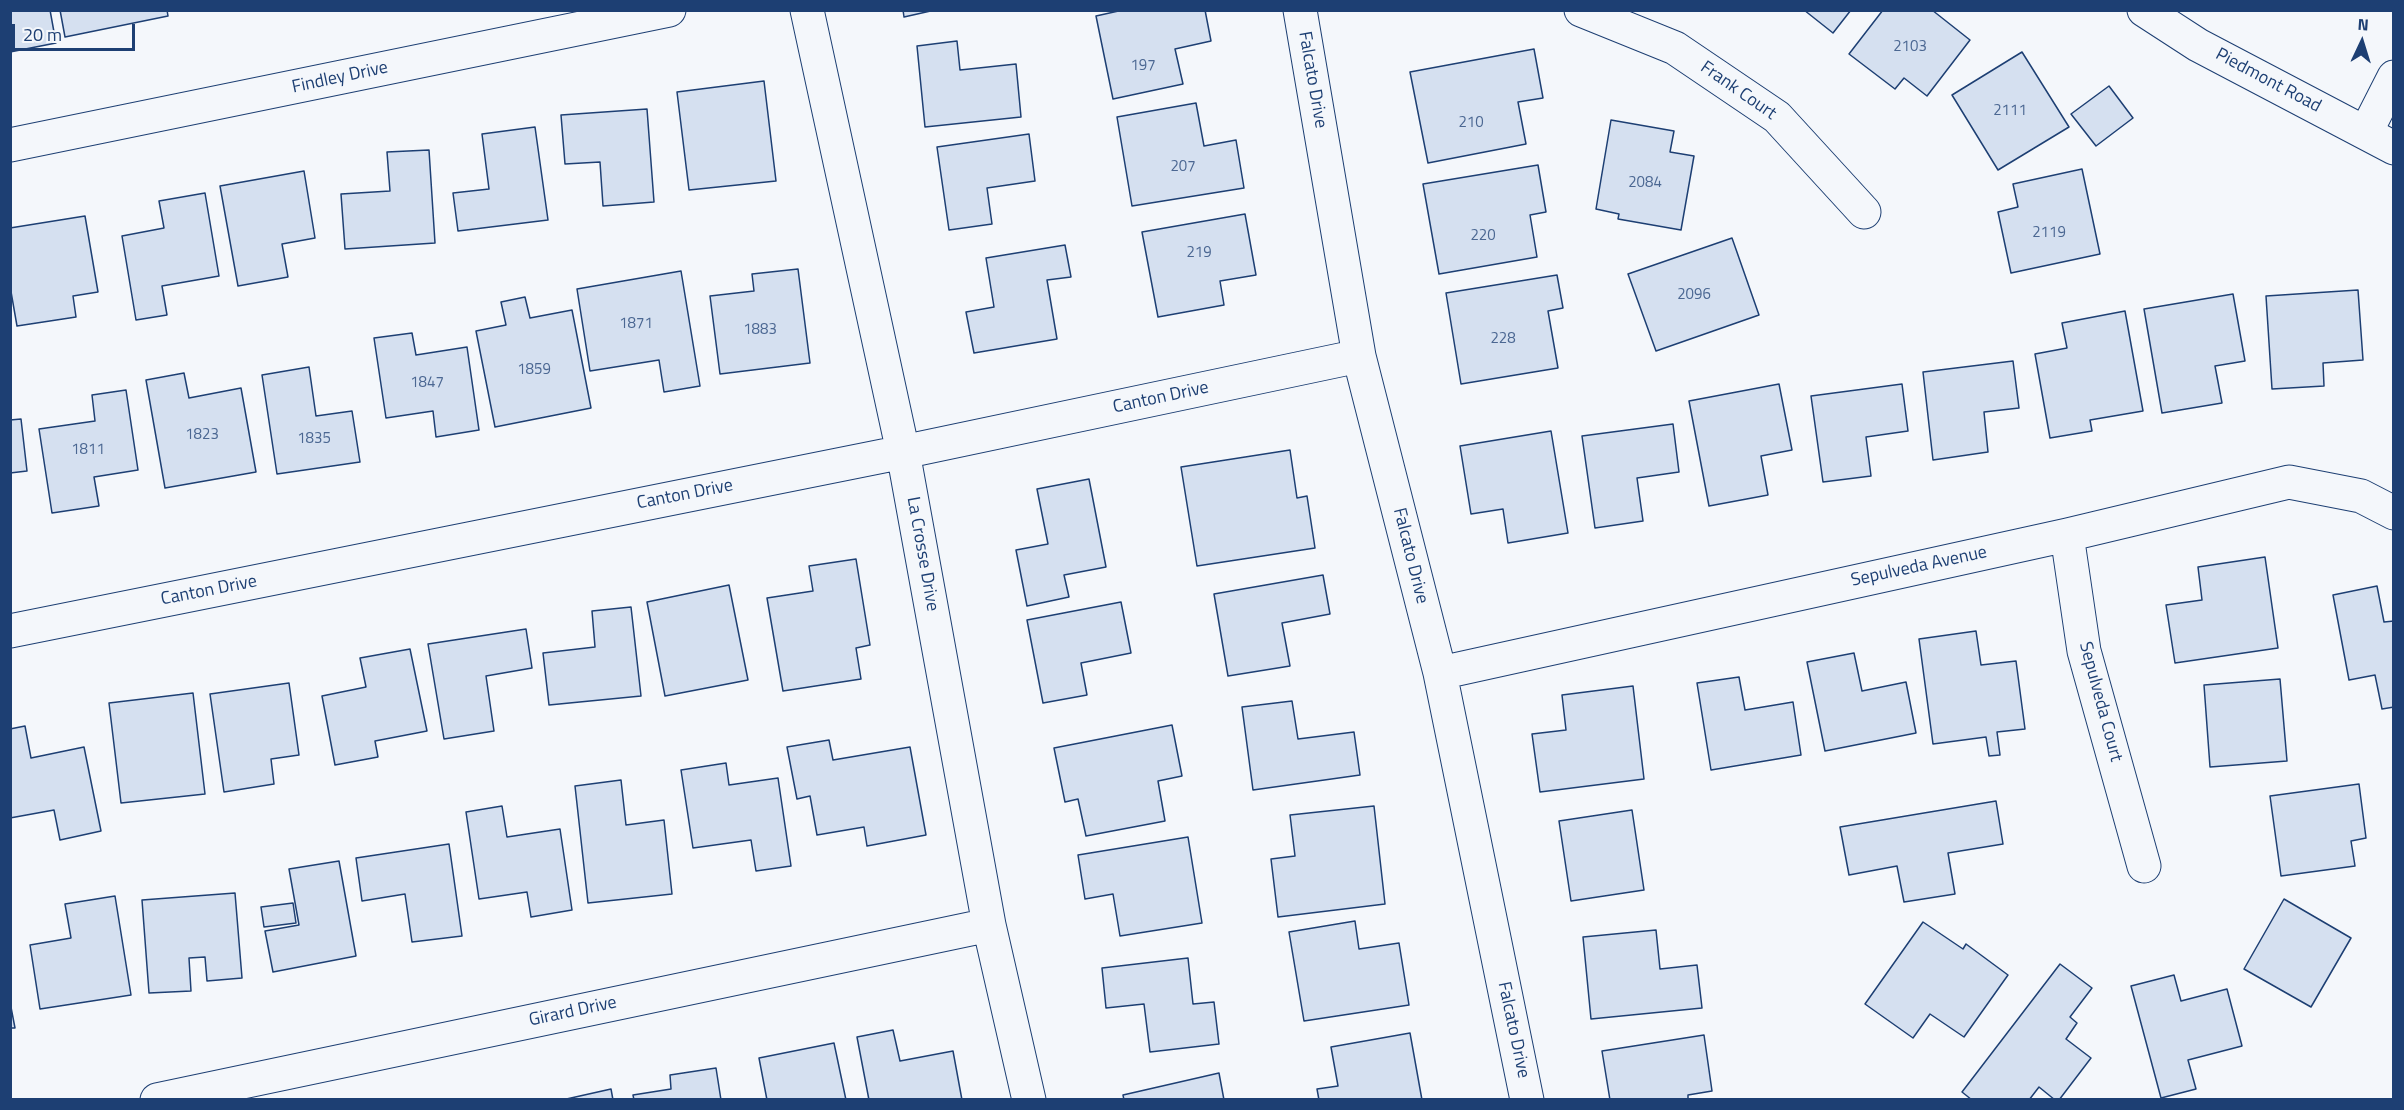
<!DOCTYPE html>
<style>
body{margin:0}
#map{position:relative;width:2404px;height:1110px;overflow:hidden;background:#f4f7fb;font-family:"Titillium Web",sans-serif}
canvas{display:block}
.frame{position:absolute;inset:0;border:12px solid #1d3f73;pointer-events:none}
.north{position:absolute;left:2332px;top:12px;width:60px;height:60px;-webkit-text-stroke:4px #f4f7fb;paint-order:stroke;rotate:4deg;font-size:16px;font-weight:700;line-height:24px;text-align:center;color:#1d3f73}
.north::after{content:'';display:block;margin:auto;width:21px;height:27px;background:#1d3f73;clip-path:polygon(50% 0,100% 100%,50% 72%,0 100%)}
.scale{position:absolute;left:12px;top:24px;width:123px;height:27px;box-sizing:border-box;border:3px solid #1d3f73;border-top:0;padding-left:8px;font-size:18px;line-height:21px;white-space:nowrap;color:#1d3f73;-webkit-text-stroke:4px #f4f7fb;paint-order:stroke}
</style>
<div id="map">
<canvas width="2404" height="1110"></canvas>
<div class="frame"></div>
<div class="north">N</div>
<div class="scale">20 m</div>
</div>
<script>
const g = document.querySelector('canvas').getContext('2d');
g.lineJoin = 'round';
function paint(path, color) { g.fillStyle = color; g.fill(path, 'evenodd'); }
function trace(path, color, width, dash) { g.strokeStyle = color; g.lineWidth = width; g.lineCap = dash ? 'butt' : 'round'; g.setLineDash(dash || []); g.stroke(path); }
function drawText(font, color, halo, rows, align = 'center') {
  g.font = font + ' "Titillium Web",sans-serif'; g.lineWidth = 4.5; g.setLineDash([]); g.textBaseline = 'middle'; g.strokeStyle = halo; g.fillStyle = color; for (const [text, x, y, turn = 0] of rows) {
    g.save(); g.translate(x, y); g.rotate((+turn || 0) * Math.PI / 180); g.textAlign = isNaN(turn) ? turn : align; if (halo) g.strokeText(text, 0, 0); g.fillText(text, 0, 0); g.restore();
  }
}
const building = new Path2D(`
 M 10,10 L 50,10 L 56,43 L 10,52 Z
 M 60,10 L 167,10 L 168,16 L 65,37 Z
 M 903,10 L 935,10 L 904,17 Z
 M 1123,10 L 1205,10 L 1211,41 L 1175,49 L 1183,84 L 1113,99 L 1096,16 Z
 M 1804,10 L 1851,10 L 1833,33 Z
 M 1883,10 L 1932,10 L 1970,40 L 1927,96 L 1904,78 L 1895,89 L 1849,54 Z
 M 957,41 L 960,70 L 1016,64 L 1021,117 L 925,127 L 917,46 Z
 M 1534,49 L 1543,98 L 1518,102 L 1526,144 L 1428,163 L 1410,72 Z
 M 2022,52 L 2069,127 L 1998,170 L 1952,95 Z
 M 764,81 L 776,181 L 689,190 L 677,92 Z
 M 2109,86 L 2133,118 L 2096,146 L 2071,114 Z
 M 1196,103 L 1204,146 L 1236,140 L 1244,188 L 1132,206 L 1117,117 Z
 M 647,109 L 654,202 L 603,206 L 600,162 L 565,164 L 561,115 Z
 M 1611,120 L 1674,131 L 1670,152 L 1694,156 L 1681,230 L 1618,219 L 1619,214 L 1596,209 Z
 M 535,127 L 548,220 L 458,231 L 453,193 L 489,189 L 482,134 Z
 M 1029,134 L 1035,181 L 987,188 L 992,224 L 949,230 L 937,147 Z
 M 429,150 L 435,243 L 345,249 L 341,194 L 390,191 L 387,152 Z
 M 1538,165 L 1546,212 L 1530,215 L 1537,257 L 1439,274 L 1423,184 Z
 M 2082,169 L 2100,254 L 2011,273 L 1998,212 L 2018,207 L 2013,184 Z
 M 304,171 L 315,238 L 282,244 L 288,277 L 238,286 L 220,186 Z
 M 205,193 L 219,276 L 162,286 L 167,315 L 136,320 L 122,236 L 164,228 L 159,201 Z
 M 1245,214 L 1256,275 L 1220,281 L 1224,305 L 1158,317 L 1142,232 Z
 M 85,216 L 98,292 L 73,296 L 76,317 L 17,326 L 10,286 L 10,228 Z
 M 1732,238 L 1759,315 L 1656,351 L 1628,274 Z
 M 1065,245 L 1071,277 L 1047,280 L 1057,339 L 974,353 L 966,312 L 994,307 L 986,258 Z
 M 798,269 L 810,363 L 720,374 L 710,296 L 754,291 L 752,274 Z
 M 681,271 L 700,386 L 664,392 L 659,360 L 590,371 L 577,289 Z
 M 1557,275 L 1563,308 L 1548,311 L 1558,368 L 1461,384 L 1446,293 Z
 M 2358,290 L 2363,360 L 2323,363 L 2324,386 L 2272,389 L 2266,296 Z
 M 2233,294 L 2245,361 L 2215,366 L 2222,403 L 2162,413 L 2144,309 Z
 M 525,297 L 530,318 L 572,310 L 591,408 L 495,427 L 476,331 L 506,325 L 501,302 Z
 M 2125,311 L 2143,411 L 2090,420 L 2092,431 L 2050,438 L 2035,354 L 2067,348 L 2062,323 Z
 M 412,333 L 416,355 L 467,347 L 479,430 L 436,437 L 433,411 L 386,418 L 374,338 Z
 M 2013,361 L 2019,408 L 1984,412 L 1988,452 L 1933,460 L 1923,372 Z
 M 309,367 L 316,416 L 352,411 L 360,462 L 277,474 L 262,375 Z
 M 184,373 L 189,398 L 241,388 L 256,472 L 165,488 L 146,380 Z
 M 1779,384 L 1792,450 L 1761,456 L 1768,495 L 1709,506 L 1689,401 Z
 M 1902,384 L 1908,431 L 1866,437 L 1871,476 L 1823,482 L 1811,396 Z
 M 126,390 L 138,470 L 94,477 L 99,506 L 52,513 L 39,429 L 95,421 L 92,395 Z
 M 21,419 L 27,471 L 10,473 L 10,420 Z
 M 1673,424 L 1679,472 L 1637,478 L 1643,521 L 1595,528 L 1582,436 Z
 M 1551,431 L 1568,533 L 1508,543 L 1503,509 L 1471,514 L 1460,446 Z
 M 1290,450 L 1297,498 L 1307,496 L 1315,548 L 1197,566 L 1181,467 Z
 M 1089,479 L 1106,567 L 1064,575 L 1069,597 L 1027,606 L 1016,550 L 1048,544 L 1037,489 Z
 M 2265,557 L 2278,648 L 2175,663 L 2166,605 L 2202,600 L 2198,567 Z
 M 856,559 L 870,645 L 856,648 L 861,679 L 783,691 L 767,598 L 813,591 L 809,566 Z
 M 1323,575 L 1330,614 L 1282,623 L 1290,666 L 1228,676 L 1214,594 Z
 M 729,585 L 748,680 L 665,696 L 647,602 Z
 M 2377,586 L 2384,622 L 2394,621 L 2394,707 L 2382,709 L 2375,675 L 2349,680 L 2333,595 Z
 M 1121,602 L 1131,653 L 1081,663 L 1087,695 L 1043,703 L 1027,620 Z
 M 631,607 L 641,696 L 549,705 L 543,653 L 595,647 L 592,611 Z
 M 526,629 L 532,668 L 486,676 L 494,731 L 444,739 L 428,644 Z
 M 1976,631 L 1981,665 L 2016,661 L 2025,729 L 1997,732 L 2000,755 L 1989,756 L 1986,737 L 1933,744 L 1919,639 Z
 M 410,649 L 427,731 L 375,741 L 378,757 L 335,765 L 322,696 L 366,687 L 360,658 Z
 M 1854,653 L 1862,691 L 1906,682 L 1916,733 L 1825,751 L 1807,662 Z
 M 1739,677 L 1745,710 L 1793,702 L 1801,755 L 1711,770 L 1697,683 Z
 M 2280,679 L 2287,761 L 2210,767 L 2204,685 Z
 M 289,683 L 299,755 L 271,759 L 274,784 L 224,792 L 210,694 Z
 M 1633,686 L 1644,779 L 1540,792 L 1532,734 L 1566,730 L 1562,695 Z
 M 193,693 L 205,794 L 121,803 L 109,703 Z
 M 1292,701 L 1298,739 L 1354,732 L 1360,775 L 1253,790 L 1242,707 Z
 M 1172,725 L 1182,776 L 1158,781 L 1165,821 L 1086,836 L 1078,799 L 1065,802 L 1054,748 Z
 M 25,726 L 31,758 L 84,747 L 101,831 L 60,840 L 54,810 L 10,818 L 10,729 Z
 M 829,740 L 833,760 L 910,747 L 926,835 L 867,846 L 864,827 L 817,835 L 810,796 L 797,799 L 787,747 Z
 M 726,763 L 729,785 L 778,778 L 791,866 L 756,871 L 751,840 L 693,848 L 681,770 Z
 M 621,780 L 626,825 L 664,820 L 672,894 L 588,903 L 575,786 Z
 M 2359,784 L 2366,838 L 2351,841 L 2355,866 L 2281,876 L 2270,796 Z
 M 1996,801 L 2003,844 L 1948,853 L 1955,894 L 1904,902 L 1897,866 L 1849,875 L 1840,827 Z
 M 502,806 L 507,837 L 560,829 L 572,910 L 531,917 L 527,892 L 479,899 L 466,812 Z
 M 1374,806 L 1385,904 L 1278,917 L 1271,859 L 1295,856 L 1290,815 Z
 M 1632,810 L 1644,890 L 1571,901 L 1559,821 Z
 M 1188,837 L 1202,923 L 1120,936 L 1113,894 L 1085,899 L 1078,855 Z
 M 449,844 L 462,936 L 412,942 L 405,894 L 362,901 L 356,858 Z
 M 339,861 L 356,956 L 273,972 L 265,931 L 299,925 L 289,869 Z
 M 235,893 L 242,978 L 207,981 L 205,957 L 189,958 L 191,991 L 149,993 L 142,900 Z
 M 115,896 L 131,995 L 40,1009 L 30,945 L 71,938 L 65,904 Z
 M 2284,899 L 2351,938 L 2311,1007 L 2244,969 Z
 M 293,903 L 296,923 L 264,927 L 261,907 Z
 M 1355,921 L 1359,949 L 1399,943 L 1409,1005 L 1304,1021 L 1289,932 Z
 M 1923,922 L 1963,949 L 1966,944 L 2008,975 L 1964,1037 L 1930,1014 L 1913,1038 L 1865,1004 Z
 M 1656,930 L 1660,969 L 1697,965 L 1702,1008 L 1591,1019 L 1583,937 Z
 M 1188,958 L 1193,1004 L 1214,1002 L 1219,1044 L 1150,1052 L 1144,1004 L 1106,1008 L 1102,968 Z
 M 2060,964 L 2092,988 L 2070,1017 L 2077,1023 L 2066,1039 L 2091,1058 L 2059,1100 L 2055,1100 L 2039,1087 L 2029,1100 L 1972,1100 L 1962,1092 Z
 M 2174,975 L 2181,1001 L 2227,989 L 2242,1046 L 2188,1060 L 2196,1089 L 2161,1098 L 2131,986 Z
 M 10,1002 L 15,1028 L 10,1028 Z
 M 893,1030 L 900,1061 L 953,1051 L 962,1100 L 869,1100 L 857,1037 Z
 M 1410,1033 L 1422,1100 L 1319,1100 L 1317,1089 L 1338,1086 L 1331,1047 Z
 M 1704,1035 L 1712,1091 L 1688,1095 L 1688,1100 L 1610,1100 L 1602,1051 Z
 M 834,1043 L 846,1100 L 767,1100 L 759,1058 Z
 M 716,1068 L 721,1100 L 634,1100 L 633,1095 L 671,1089 L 670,1075 Z
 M 1219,1073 L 1224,1100 L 1124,1100 L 1123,1095 Z
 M 611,1089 L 613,1100 L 562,1100 Z`);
paint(building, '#d5e0f0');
trace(building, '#1d3f73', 1.5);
const minor = new Path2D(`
 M 807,10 L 903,452 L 989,925 L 1029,1100
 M 1300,10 L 1359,356 L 1440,673 L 1527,1100
 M 1581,10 L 1675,48 L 1777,117 L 1864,212
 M 2366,132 L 2394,77
 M 10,145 L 669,10
 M 2067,535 L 2084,651 L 2144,866
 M 10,631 L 903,452 L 1359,356
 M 1440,673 L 2067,535 L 2289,482 L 2361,496 L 2394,513
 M 157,1100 L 989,925`);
const major = new Path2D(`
 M 2144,10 L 2198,45 L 2394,148`);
trace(minor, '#1d3f73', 35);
trace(major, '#1d3f73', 35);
trace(minor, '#f4f7fb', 33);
trace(major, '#f4f7fb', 33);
drawText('15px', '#4b6792', null, [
 ["2103",1910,47],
 ["197",1143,66],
 ["2111",2010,111],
 ["210",1471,123],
 ["207",1183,167],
 ["2084",1645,183],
 ["2119",2049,233],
 ["220",1483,236],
 ["219",1199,253],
 ["2096",1694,295],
 ["1871",636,324],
 ["1883",760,330],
 ["228",1503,339],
 ["1859",534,370],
 ["1847",427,383],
 ["1823",202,435],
 ["1835",314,439],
 ["1811",88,450]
]);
drawText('18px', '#1d3f73', '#f4f7fb', [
 ["Findley Drive",340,78,-12],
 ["Falcato Drive",1312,80,80],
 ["Piedmont Road",2268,81,28],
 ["Frank Court",1738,91,35],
 ["Canton Drive",1161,398,-12],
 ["Canton Drive",685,495,-11],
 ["La Crosse Drive",922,554,80],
 ["Falcato Drive",1410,556,76],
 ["Sepulveda Avenue",1919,567,-12],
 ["Canton Drive",209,591,-11],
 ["Sepulveda Court",2100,702,75],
 ["Girard Drive",573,1012,-12],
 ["Falcato Drive",1513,1030,78]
]);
</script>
